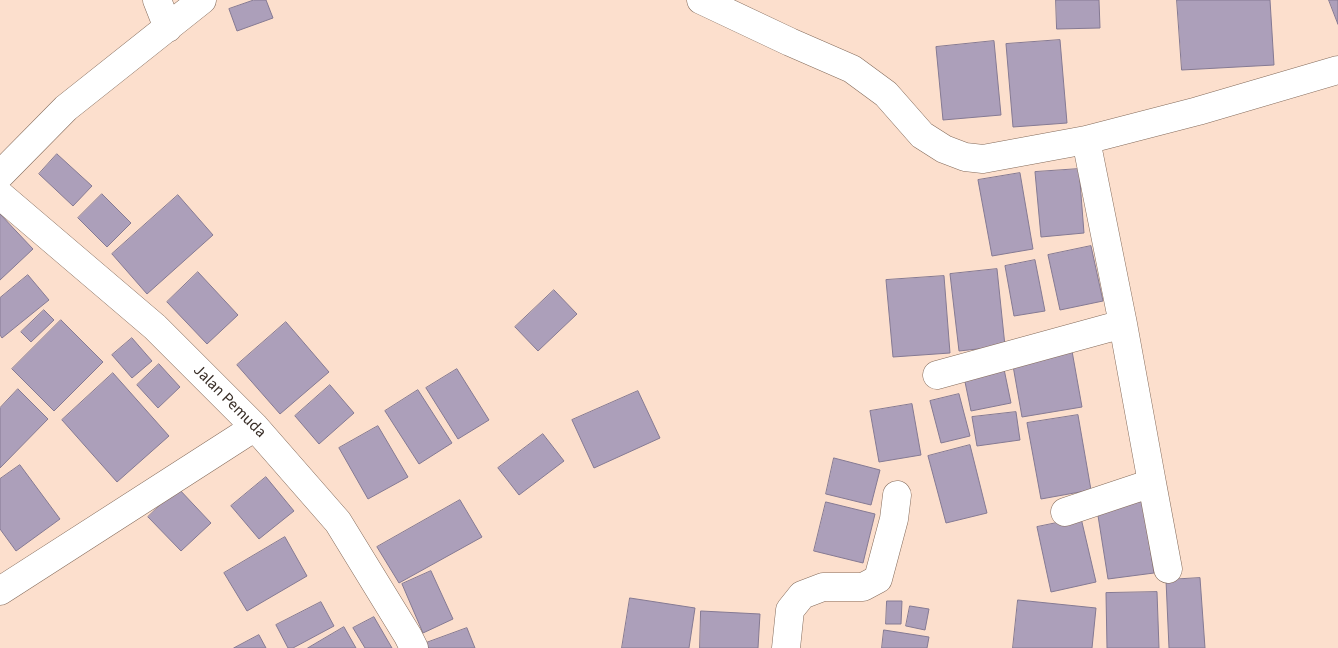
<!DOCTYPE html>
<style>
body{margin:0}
canvas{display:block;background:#fcdfcd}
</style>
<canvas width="1338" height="648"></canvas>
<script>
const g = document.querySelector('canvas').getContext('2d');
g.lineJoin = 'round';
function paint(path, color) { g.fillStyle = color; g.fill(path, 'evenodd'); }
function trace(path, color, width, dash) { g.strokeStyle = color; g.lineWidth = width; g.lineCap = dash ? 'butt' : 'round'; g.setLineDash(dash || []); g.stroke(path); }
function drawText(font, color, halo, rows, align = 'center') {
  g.font = font + ' "Source Sans 3",sans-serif'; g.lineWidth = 4; g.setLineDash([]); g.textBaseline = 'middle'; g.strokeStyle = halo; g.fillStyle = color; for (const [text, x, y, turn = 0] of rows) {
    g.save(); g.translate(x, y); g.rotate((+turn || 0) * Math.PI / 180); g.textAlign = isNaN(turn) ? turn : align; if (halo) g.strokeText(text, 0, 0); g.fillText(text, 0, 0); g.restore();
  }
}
const building = new Path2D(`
 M 254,0 L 266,0 L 273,18 L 237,31 L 229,9 Z
 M 1056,0 L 1099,0 L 1100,28 L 1057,29 Z
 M 1177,0 L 1270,0 L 1274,65 L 1182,70 Z
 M 1329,0 L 1338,0 L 1338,24 Z
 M 1060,40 L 1067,123 L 1013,127 L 1006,44 Z
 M 994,41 L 1001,115 L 943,120 L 936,47 Z
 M 57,154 L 92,186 L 73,206 L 39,174 Z
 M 1079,169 L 1084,233 L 1041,237 L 1035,172 Z
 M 1020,173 L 1033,249 L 992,256 L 978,180 Z
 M 102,194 L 131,223 L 107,247 L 78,218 Z
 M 178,195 L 213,235 L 147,294 L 112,254 Z
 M 0,214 L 33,249 L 0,280 Z
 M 1091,246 L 1103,301 L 1060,310 L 1048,255 Z
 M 1035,260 L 1045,311 L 1014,316 L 1005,266 Z
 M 997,269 L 1005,346 L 959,351 L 950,274 Z
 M 198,272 L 238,315 L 207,344 L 167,302 Z
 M 28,275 L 49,300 L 2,338 L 0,335 L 0,298 Z
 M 944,276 L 950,353 L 893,357 L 886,280 Z
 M 554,290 L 577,314 L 538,351 L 515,327 Z
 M 44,310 L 54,320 L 31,342 L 21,332 Z
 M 61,320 L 103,362 L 54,411 L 12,369 Z
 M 286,322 L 329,372 L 280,414 L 237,365 Z
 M 132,338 L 152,361 L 132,378 L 112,355 Z
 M 1072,351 L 1082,407 L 1022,417 L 1012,360 Z
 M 159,364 L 180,387 L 158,408 L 137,385 Z
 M 457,369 L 489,420 L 458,439 L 426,388 Z
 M 1004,369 L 1011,403 L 971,411 L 964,377 Z
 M 113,373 L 169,436 L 117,482 L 62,420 Z
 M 330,385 L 354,413 L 319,444 L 295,416 Z
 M 18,389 L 48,419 L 0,468 L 0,408 Z
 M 418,390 L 452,443 L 419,464 L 385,411 Z
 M 638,391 L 660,438 L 594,468 L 572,420 Z
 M 959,394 L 970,436 L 941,443 L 930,401 Z
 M 912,404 L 921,455 L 879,462 L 870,411 Z
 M 1016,412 L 1020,440 L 977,446 L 972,417 Z
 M 1078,415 L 1091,490 L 1041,499 L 1027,423 Z
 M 378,426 L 408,477 L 368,499 L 339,448 Z
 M 543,434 L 564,461 L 519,495 L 498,468 Z
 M 970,445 L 987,513 L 946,523 L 928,456 Z
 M 834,458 L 880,470 L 871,505 L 826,494 Z
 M 20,465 L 60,519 L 16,551 L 0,529 L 0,479 Z
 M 266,477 L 294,511 L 259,539 L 231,506 Z
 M 178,488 L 211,523 L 181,551 L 148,517 Z
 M 1142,496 L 1154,573 L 1108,579 L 1096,503 Z
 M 460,500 L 482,537 L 399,583 L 377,547 Z
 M 826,502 L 875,514 L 863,563 L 814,551 Z
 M 1081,518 L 1096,582 L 1051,592 L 1037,527 Z
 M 285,537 L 307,576 L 247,611 L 224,573 Z
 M 431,571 L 453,619 L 423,633 L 402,584 Z
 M 1200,578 L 1205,648 L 1169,648 L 1166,580 Z
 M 1157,592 L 1159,648 L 1107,648 L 1106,593 Z
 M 630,598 L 695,608 L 689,648 L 622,648 Z
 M 1018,600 L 1096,608 L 1092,648 L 1013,648 Z
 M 887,601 L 902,601 L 901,624 L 886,624 Z
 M 321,602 L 334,626 L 293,648 L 288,648 L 276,625 Z
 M 910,606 L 929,609 L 925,630 L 906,626 Z
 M 701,611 L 760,614 L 758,648 L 700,648 Z
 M 374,617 L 392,648 L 365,648 L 353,628 Z
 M 344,627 L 356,648 L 308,648 Z
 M 467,628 L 475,648 L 428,648 L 426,643 Z
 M 884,630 L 929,637 L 927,648 L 882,648 Z
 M 259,635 L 266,648 L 234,648 Z`);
paint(building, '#ac9fba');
trace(building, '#857a93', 1);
const minor = new Path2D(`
 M 157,0 L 168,28
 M 701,0 L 790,42 L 852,69 L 886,94 L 922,135 L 944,149 L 965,157 L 983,159 L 1086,140 L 1198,111 L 1338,70
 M 0,175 L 66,108 L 202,0
 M 0,195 L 155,327 L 255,427 L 338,522 L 408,636 L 414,648
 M 937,375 L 1123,324
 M 1152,483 L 1168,569
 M 1065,512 L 1152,483 L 1123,324 L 1086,140
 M 0,591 L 255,427
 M 786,648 L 790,610 L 802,595 L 823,587 L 863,587 L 878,579 L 894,519 L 897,495`);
trace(minor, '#846b5b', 29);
trace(minor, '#fff', 28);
drawText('16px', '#382d26', '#fff', [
 ["Jalan Pemuda",229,402,45]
]);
</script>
